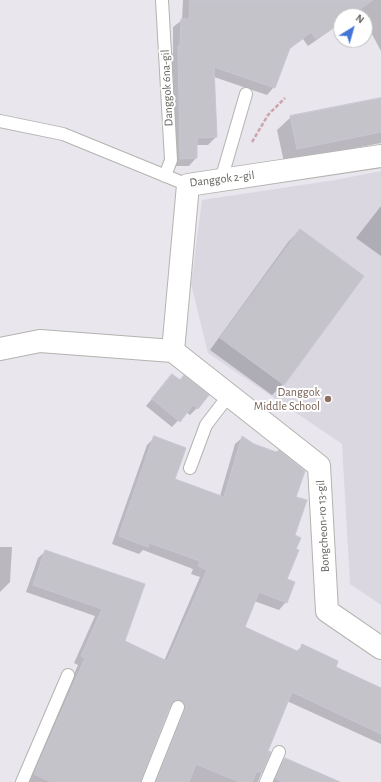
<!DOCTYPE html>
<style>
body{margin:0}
#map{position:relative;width:381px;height:782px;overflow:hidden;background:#e9e6ee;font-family:"Alegreya Sans",sans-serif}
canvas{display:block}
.north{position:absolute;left:333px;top:8px;width:40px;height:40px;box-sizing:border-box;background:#fff;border:1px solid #c1c1bf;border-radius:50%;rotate:37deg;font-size:11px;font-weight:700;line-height:16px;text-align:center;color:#64655e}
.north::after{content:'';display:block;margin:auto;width:14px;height:18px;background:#4375d7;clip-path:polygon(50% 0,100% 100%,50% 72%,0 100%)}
</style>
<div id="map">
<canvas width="381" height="782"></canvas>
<div class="north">N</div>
</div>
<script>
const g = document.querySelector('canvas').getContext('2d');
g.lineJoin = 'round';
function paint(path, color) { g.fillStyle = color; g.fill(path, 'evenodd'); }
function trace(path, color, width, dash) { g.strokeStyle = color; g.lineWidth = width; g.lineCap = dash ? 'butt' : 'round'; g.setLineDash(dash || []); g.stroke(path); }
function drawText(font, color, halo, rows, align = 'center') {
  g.font = font + ' "Alegreya Sans",sans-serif'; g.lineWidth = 4; g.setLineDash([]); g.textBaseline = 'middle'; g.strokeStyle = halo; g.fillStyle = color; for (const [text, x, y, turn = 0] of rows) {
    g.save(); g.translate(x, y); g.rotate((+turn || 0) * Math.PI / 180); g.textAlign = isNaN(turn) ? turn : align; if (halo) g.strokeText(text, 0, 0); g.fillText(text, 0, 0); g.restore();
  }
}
paint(new Path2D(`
 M 381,171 L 381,605 L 350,584 L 342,444 L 208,353 L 191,284 L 202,200 L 335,180 Z`), '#dad7e1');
paint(new Path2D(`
 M 183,0 L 381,0 L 381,51 L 365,21 L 365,16 L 341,16 L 341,23 L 308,46 L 303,39 L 288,50 L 274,87 L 267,95 L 214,77 L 216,137 L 208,145 L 196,145 L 196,158 L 189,166 L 173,166 L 171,55 L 173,53 L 173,27 L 182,20 Z
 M 381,99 L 381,143 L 284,162 L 277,130 L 291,117 Z
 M 381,206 L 381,256 L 356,238 Z
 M 300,230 L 362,276 L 283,384 L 272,395 L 210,350 L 289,241 Z
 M 172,375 L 180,381 L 197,408 L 190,415 L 186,412 L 172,427 L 146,406 Z
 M 155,437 L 173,480 L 220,496 L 235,444 L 243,437 L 295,497 L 295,550 L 286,579 L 286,602 L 279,610 L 254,601 L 243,627 L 296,652 L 302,646 L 334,668 L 381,689 L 381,744 L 287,701 L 266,751 L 269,753 L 258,782 L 152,782 L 173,707 L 169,708 L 131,782 L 27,782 L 78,665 L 74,663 L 95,616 L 26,592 L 38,558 L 46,551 L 143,585 L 124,642 L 164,661 L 200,577 L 191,574 L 193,569 L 143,550 L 139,554 L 112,544 L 147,445 Z
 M 0,547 L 12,547 L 10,582 L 0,592 Z
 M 285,759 L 316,782 L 270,782 L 277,767 Z`), '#0003');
const building = new Path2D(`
 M 190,0 L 373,0 L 350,16 L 341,16 L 341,22 L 316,39 L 311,32 L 290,48 L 275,88 L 214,67 L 217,137 L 197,138 L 197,158 L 180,159 L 178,46 L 180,46 L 181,19 L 189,19 Z
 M 381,98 L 381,132 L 297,149 L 290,116 Z
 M 300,229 L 364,276 L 284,385 L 220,338 Z
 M 172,374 L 180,380 L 184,375 L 209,395 L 198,409 L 193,405 L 180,422 L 152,399 Z
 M 154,436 L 186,448 L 175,479 L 224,497 L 242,436 L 254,444 L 276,452 L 279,450 L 305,471 L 296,497 L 307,500 L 295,535 L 301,538 L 296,549 L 299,550 L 287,579 L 295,582 L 287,603 L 259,592 L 245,627 L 299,652 L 302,644 L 338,661 L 336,667 L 381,688 L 381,734 L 292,692 L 268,751 L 271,752 L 262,773 L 257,771 L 252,782 L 239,782 L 196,764 L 189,782 L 156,782 L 185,709 L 184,703 L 177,700 L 171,704 L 141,782 L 51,782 L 34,774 L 85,658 L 81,656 L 102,609 L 33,585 L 45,550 L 145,584 L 125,641 L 167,661 L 207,570 L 198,566 L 200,561 L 149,543 L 148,547 L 119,536 Z
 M 285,758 L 340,782 L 283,782 L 276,779 Z`);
paint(building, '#c5c3ca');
trace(building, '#c9c5d2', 1);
const lane = new Path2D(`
 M 162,0 L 171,160 L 165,176
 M 0,121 L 63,134 L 188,185
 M 221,180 L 246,94
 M 190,468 L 206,425 L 229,395
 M 22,782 L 68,675
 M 148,782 L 178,707
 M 266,782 L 279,752`);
const street = new Path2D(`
 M 0,349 L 40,341 L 173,351 L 319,466 L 327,611 L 381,648
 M 173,351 L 188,185 L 381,156`);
trace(lane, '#b3b4af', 14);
trace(street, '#b3b4af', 24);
trace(new Path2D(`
 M 252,142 L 268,115 L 285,98`), '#cca6ab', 2.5, [4, 2]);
trace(lane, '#fff', 12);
trace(street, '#fff', 22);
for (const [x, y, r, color] of [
 [328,399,4,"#8d6e63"]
]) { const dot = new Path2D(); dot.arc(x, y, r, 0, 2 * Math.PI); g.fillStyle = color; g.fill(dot); trace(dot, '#fff', 1.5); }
drawText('12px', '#64655e', '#fff', [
 ["Danggok 6na-gil",167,88,-93],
 ["Danggok 2-gil",222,179,-7],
 ["Bongcheon-ro 13-gil",323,526,-93]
]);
drawText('12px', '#785e54', '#fff', [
 ["Danggok",320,392],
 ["Middle School",320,406]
], 'right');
</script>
